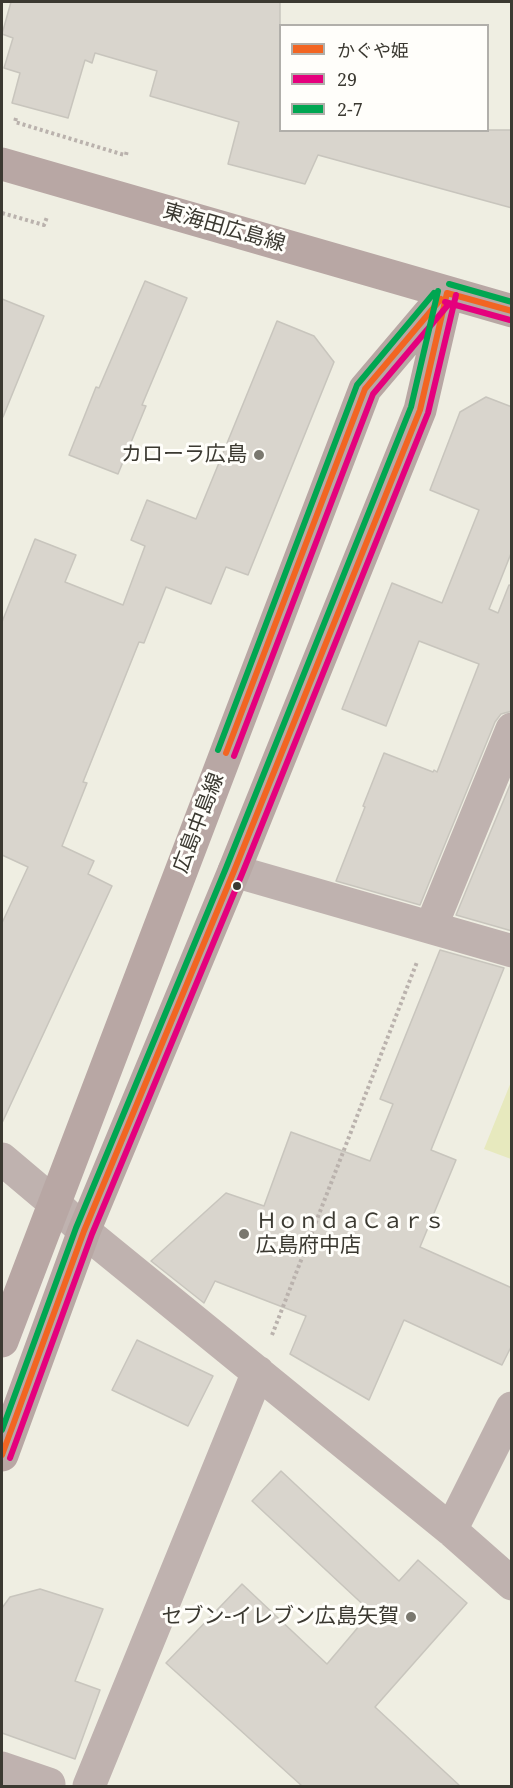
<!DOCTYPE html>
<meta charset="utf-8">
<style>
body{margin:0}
#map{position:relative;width:513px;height:1788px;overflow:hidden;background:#efeee2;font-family:"Noto Serif","Noto Sans JP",serif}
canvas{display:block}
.frame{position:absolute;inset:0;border:3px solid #3b3931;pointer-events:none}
.legend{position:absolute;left:279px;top:24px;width:210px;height:108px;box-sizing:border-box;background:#fffefa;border:2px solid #b1afaa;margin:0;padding:8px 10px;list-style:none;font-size:18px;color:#3b3931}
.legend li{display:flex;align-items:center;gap:12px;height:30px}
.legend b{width:30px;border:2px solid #b1afaa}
</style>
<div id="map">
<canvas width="513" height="1788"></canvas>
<div class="frame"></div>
<ul class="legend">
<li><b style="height:8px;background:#f26522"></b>かぐや姫</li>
<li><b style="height:8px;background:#e5007d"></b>29</li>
<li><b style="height:8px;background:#00a651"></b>2-7</li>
</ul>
</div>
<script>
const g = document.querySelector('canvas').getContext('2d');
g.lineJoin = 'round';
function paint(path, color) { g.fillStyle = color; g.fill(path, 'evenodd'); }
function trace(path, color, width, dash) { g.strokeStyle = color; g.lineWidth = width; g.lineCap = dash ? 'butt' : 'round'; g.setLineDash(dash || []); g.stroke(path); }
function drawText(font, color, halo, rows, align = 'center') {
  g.font = font + ' "Noto Serif","Noto Sans JP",serif'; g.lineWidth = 6; g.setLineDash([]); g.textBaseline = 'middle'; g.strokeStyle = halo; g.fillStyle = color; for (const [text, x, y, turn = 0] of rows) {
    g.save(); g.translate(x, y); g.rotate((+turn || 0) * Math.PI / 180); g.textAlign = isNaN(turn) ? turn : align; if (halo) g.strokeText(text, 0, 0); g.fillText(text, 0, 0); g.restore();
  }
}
paint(new Path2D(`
 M 511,1082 L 512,1159 L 511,1159 L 484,1149 Z`), '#e7e9be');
const building = new Path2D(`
 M 11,2 L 280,2 L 280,130 L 512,130 L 512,208 L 318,155 L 305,184 L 228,164 L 239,122 L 150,96 L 157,71 L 95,53 L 92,63 L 85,60 L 68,118 L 12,103 L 20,73 L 4,68 L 13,38 L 2,34 Z
 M 145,281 L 187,298 L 142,405 L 146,406 L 118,474 L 69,455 L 96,387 L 99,388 Z
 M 2,299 L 44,316 L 3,417 L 2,416 Z
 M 277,321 L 314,336 L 334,362 L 248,575 L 226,567 L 211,604 L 166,587 L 144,643 L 139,642 L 83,782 L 87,783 L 62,846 L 94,861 L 88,874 L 112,886 L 2,1123 L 2,923 L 28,867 L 2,855 L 2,622 L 35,539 L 76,555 L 65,582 L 123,605 L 145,546 L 131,540 L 147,500 L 196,519 Z
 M 486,397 L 512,407 L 512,551 L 489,609 L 498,613 L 509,585 L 512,586 L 512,711 L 501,714 L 495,722 L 420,905 L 336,881 L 365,807 L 363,806 L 384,753 L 433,772 L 434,770 L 437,772 L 479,664 L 419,641 L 386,726 L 342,709 L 392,583 L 442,603 L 479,510 L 430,490 L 460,412 Z
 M 512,780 L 512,931 L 456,915 Z
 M 440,950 L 504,968 L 431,1150 L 456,1160 L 420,1247 L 512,1288 L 512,1345 L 502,1365 L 404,1320 L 369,1400 L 290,1354 L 306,1316 L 215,1281 L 204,1303 L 151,1261 L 226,1193 L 264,1206 L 291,1132 L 370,1161 L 393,1104 L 380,1099 Z
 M 137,1340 L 213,1376 L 188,1426 L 112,1390 Z
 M 281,1471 L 399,1581 L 418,1560 L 467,1603 L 375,1707 L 460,1786 L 302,1786 L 166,1663 L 242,1584 L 327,1664 L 371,1612 L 252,1501 Z
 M 40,1589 L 103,1609 L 75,1681 L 100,1690 L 75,1759 L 2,1733 L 2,1608 L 10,1597 Z`);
paint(building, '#d9d5cd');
trace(building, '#c8c5bd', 1.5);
trace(new Path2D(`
 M 16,118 L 15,122 L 121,154 L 126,155 L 127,150
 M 2,213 L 44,225 L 47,217
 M 272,1335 L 417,962`), '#bab2ad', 4, [3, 3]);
trace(new Path2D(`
 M 234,871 L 512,951
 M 431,927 L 512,729
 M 2,1159 L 54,1203 L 84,1231 L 451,1530 L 512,1584
 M 451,1530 L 512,1408
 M 2,1768 L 49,1784 L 48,1786
 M 89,1786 L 258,1372`), '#bfb2af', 33);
trace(new Path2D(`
 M 2,164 L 512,311
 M 2,1341 L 365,389 L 444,296
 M 2,1455 L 84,1231 L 234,871 L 420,410 L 447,293`), '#b8a7a4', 33);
trace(new Path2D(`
 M 447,293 L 512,311
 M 226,753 L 365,389 L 441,299
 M 2,1455 L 84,1231 L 234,871 L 420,410 L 447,293`), '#f26522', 6);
trace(new Path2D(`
 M 445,302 L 510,320
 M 234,756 L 373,394 L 448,305
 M 10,1458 L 92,1234 L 242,874 L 428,413 L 456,295`), '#e5007d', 6);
trace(new Path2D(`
 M 449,284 L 512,302
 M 218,750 L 357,385 L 434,293
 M 2,1430 L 76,1228 L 226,868 L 411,407 L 438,291`), '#00a651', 6);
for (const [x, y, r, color] of [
 [259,455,6,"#7a786f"],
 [237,886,5,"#3b3931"],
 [244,1234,6,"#7a786f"],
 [411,1617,6,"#7a786f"]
]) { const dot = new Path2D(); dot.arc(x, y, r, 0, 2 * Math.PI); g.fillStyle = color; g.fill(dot); trace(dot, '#fffefa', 2); }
drawText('21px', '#3b3931', '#fffefa', [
 ["東海田広島線",224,228,16],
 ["広島中島線",199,823,-69]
]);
drawText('21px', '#3b3931', '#fffefa', [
 ["カローラ広島",247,455],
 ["ＨｏｎｄａＣａｒｓ",256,1222,"left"],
 ["広島府中店",256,1246,"left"],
 ["セブン-イレブン広島矢賀",399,1617]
], 'right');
</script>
